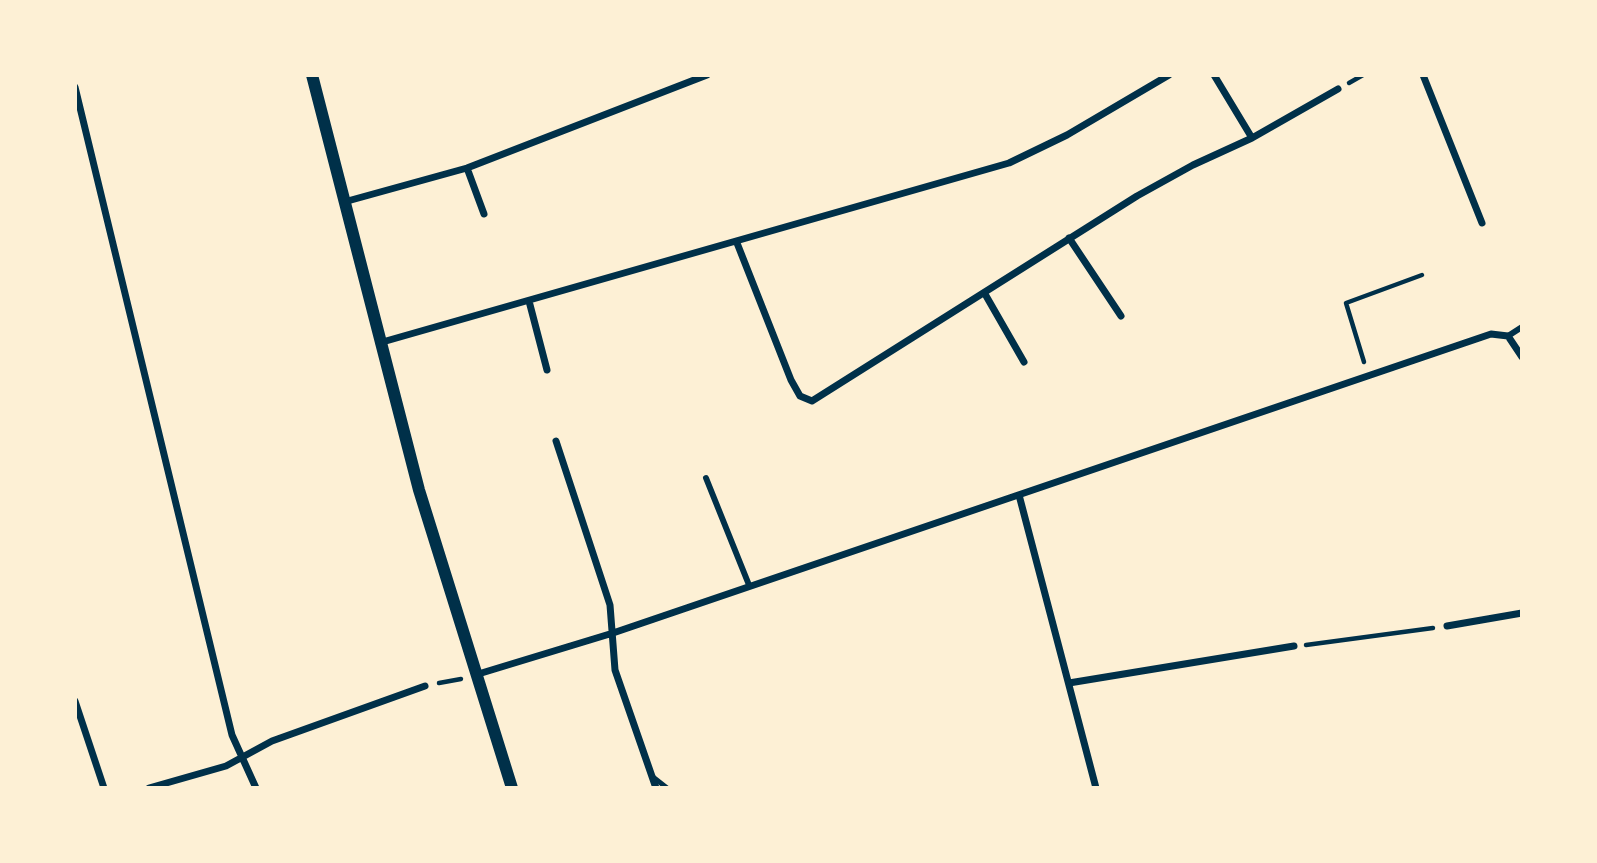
<!DOCTYPE html>
<style>
body{margin:0}
#map{position:relative;width:1597px;height:863px;overflow:hidden;background:#fdf0d5;font-family:"Noto Serif",serif}
canvas{display:block}
.frame{position:absolute;inset:0;border:77px solid #fdf0d5;pointer-events:none}
</style>
<div id="map">
<canvas width="1597" height="863"></canvas>
<div class="frame"></div>
</div>
<script>
const g = document.querySelector('canvas').getContext('2d');
g.lineJoin = 'round';
function trace(path, color, width, dash) { g.strokeStyle = color; g.lineWidth = width; g.lineCap = dash ? 'butt' : 'round'; g.setLineDash(dash || []); g.stroke(path); }
trace(new Path2D(`
 M 1349,83 L 1363,75
 M 1364,362 L 1346,303 L 1422,275
 M 1306,645 L 1433,628
 M 439,683 L 461,679`), '#003049', 4.5);
trace(new Path2D(`
 M 653,777 L 667,788`), '#003049', 5);
trace(new Path2D(`
 M 1508,336 L 1522,327
 M 706,478 L 749,585`), '#003049', 6);
trace(new Path2D(`
 M 1214,75 L 1252,138
 M 1423,75 L 1482,223
 M 75,87 L 232,735 L 256,788
 M 467,168 L 484,214
 M 344,202 L 467,168 L 707,75
 M 1069,238 L 1121,316
 M 737,243 L 791,380 L 800,396 L 812,401 L 1137,196 L 1193,165 L 1252,138 L 1338,89
 M 985,294 L 1024,362
 M 529,301 L 547,370
 M 379,343 L 1009,163 L 1067,135 L 1169,75
 M 556,441 L 610,605 L 615,670 L 656,788
 M 1019,495 L 1096,788
 M 1447,626 L 1522,613
 M 475,675 L 613,633 L 1491,334 L 1508,336 L 1522,357
 M 1069,683 L 1294,646
 M 75,701 L 104,788
 M 149,788 L 226,766 L 272,741 L 425,686`), '#003049', 7);
trace(new Path2D(`
 M 312,75 L 419,490 L 512,788`), '#003049', 12);
</script>
